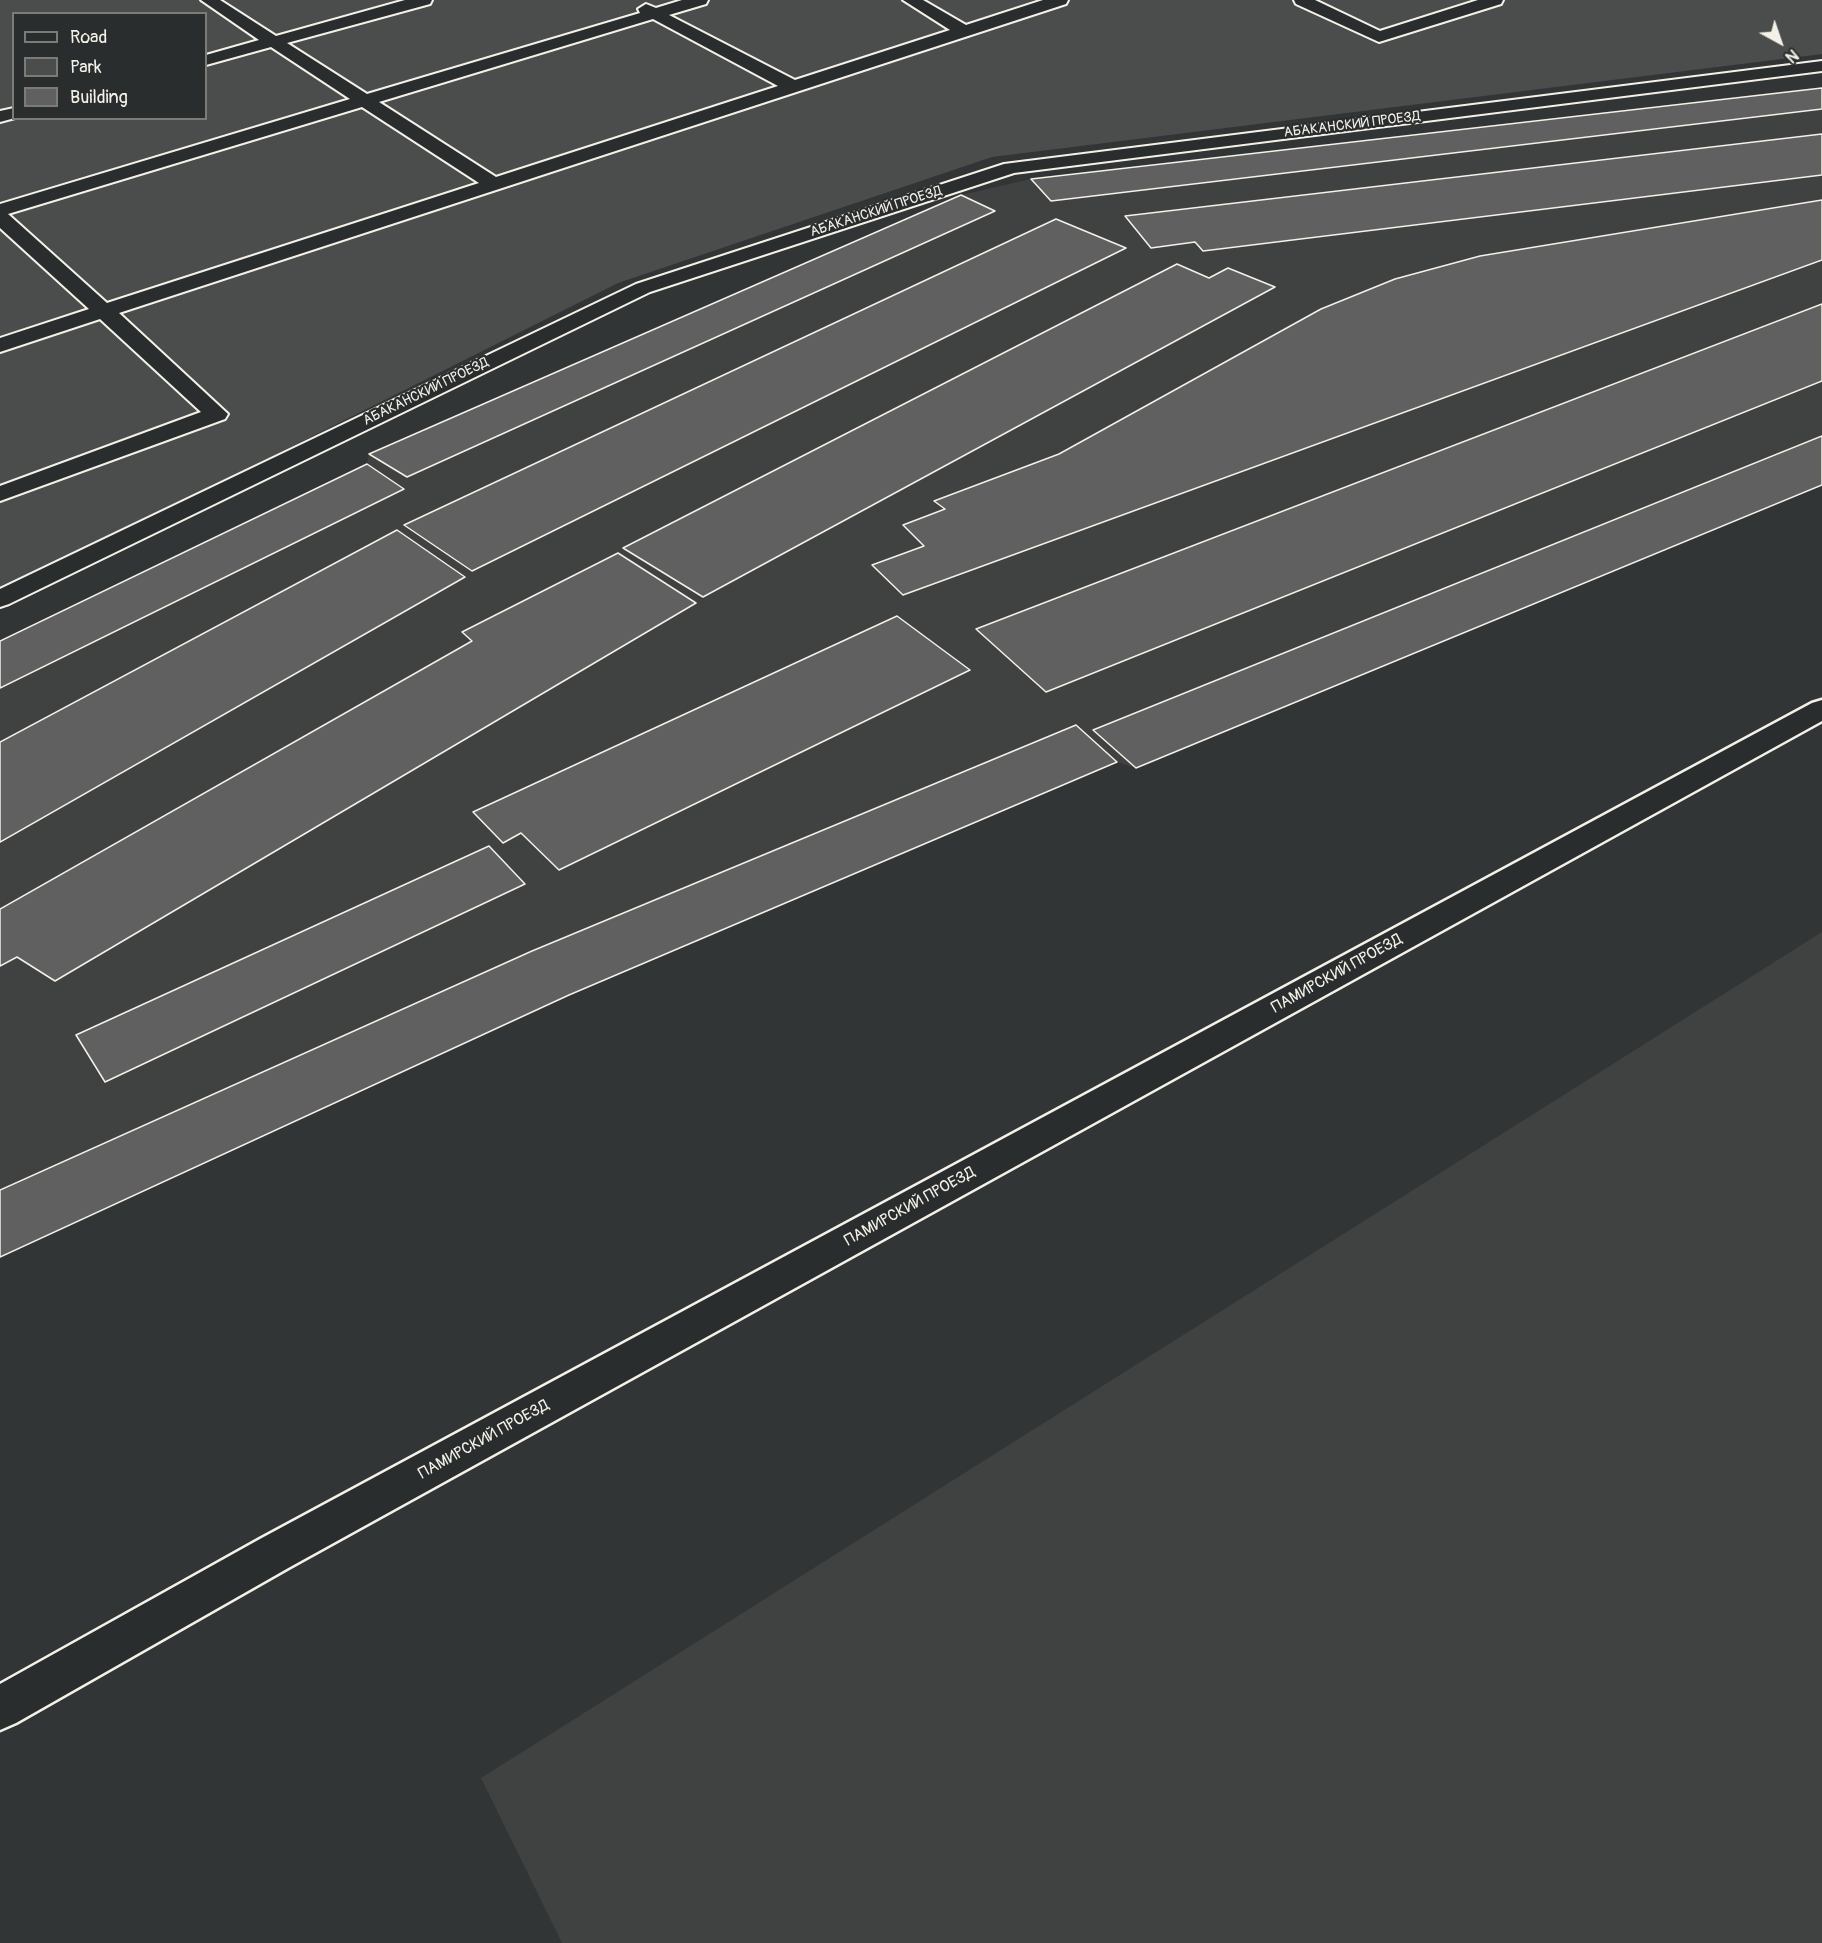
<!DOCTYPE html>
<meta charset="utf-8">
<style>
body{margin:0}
#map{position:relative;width:1822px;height:1943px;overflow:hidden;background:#323535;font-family:Pangolin,sans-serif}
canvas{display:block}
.legend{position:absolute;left:12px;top:12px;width:195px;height:108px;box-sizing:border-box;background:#2a2d2e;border:2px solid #7b7b78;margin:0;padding:8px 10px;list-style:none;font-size:18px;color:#f4f1e8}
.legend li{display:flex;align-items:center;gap:12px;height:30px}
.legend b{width:30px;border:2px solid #7b7b78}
.north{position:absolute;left:1750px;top:12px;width:60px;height:60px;-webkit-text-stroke:4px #2a2d2e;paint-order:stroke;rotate:140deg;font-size:16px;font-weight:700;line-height:24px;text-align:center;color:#f4f1e8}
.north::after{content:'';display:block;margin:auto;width:21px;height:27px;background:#f4f1e8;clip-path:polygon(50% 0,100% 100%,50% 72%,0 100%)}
</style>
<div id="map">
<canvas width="1822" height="1943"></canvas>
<ul class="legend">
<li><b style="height:8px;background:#2a2d2e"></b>Road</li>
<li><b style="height:16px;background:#4b4d4c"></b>Park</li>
<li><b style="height:16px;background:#5f605f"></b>Building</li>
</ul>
<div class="north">N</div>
</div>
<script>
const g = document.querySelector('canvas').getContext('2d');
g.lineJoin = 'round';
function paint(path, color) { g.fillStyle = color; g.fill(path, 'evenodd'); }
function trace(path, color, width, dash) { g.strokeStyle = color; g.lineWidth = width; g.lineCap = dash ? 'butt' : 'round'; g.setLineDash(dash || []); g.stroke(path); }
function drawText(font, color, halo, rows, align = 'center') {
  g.font = font + ' Pangolin,sans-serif'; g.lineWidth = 4.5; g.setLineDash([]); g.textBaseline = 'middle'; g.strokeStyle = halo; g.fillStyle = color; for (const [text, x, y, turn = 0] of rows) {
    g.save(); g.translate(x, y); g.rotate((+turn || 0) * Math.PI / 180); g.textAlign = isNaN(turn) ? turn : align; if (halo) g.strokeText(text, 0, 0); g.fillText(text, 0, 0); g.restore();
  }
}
paint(new Path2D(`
 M 1822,87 L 1822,485 L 1136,768 L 1117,762 L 569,995 L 0,1257 L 0,641 L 367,464 L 369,454 L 961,195 L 1031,179 Z
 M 1822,932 L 1822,1943 L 562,1943 L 481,1778 Z`), '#404242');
paint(new Path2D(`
 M 0,0 L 1822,0 L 1822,54 L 992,157 L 618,283 L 267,459 L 0,588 ZM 14,14 L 206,14 L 206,118 L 14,118 Z`), '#4b4d4c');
const building = new Path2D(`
 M 1822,88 L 1822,109 L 1051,201 L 1031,179 Z
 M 1822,134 L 1822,175 L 1203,251 L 1195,242 L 1151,248 L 1125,216 Z
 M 961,195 L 995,211 L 407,477 L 369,454 Z
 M 1822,200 L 1822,260 L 903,595 L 872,565 L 924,546 L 903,525 L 945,509 L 934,501 L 1059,454 L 1321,309 L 1395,279 L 1480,256 Z
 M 1056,219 L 1126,248 L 472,571 L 404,525 Z
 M 1177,264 L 1209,278 L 1228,268 L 1275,287 L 703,597 L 623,548 Z
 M 1822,304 L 1822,381 L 1046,692 L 976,629 Z
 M 1822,436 L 1822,485 L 1136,768 L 1093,730 Z
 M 367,464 L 404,489 L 0,688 L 0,641 Z
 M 397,530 L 465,577 L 0,842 L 0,742 Z
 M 618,553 L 696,603 L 55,981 L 17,957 L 0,966 L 0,909 L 472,641 L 462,632 Z
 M 897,616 L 970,670 L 559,870 L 521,833 L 503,843 L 473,812 Z
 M 1076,725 L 1117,762 L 569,995 L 0,1257 L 0,1190 L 532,951 Z
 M 489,846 L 525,884 L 105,1082 L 76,1035 Z`);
paint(building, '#5f605f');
trace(building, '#f4f1e8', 1.5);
const service = new Path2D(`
 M 201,0 L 220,0 L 276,36 L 405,0 L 432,0 L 430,4 L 287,43 L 367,94 L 640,13 L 638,9 L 646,4 L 656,8 L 682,0 L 708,0 L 706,4 L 669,15 L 795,80 L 950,30 L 903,0 L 923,0 L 966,25 L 1043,0 L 1068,0 L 1066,4 L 119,313 L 228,414 L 225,419 L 0,501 L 0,486 L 201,412 L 100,319 L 0,352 L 0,338 L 89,309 L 0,228 L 0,204 L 350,99 L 271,47 L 206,65 L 206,55 L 259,40 ZM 653,19 L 778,86 L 496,177 L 379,102 ZM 362,107 L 479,183 L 107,303 L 8,214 Z
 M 1294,0 L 1315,0 L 1380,31 L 1478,0 L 1503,0 L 1501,4 L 1379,42 L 1296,4 Z
 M 1822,61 L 1822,71 L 1014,173 L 650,292 L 9,604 L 0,607 L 0,589 L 636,284 L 1004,164 Z
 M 14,108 L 15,118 L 0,122 L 0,111 Z`);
const minor = new Path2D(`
 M 1822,700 L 1822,721 L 290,1567 L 16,1723 L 0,1730 L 0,1684 L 260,1539 L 1812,703 Z`);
trace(service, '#f4f1e8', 4);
trace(minor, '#f4f1e8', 5);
paint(service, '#2a2d2e');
paint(minor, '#2a2d2e');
drawText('14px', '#f4f1e8', '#2a2d2e', [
 ["АБАКАНСКИЙ ПРОЕЗД",1352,125,-7],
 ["АБАКАНСКИЙ ПРОЕЗД",876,212,-18],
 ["АБАКАНСКИЙ ПРОЕЗД",426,392,-26]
]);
drawText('16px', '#f4f1e8', '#2a2d2e', [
 ["ПАМИРСКИЙ ПРОЕЗД",1337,974,-29],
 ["ПАМИРСКИЙ ПРОЕЗД",910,1207,-29],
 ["ПАМИРСКИЙ ПРОЕЗД",484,1440,-29]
]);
</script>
